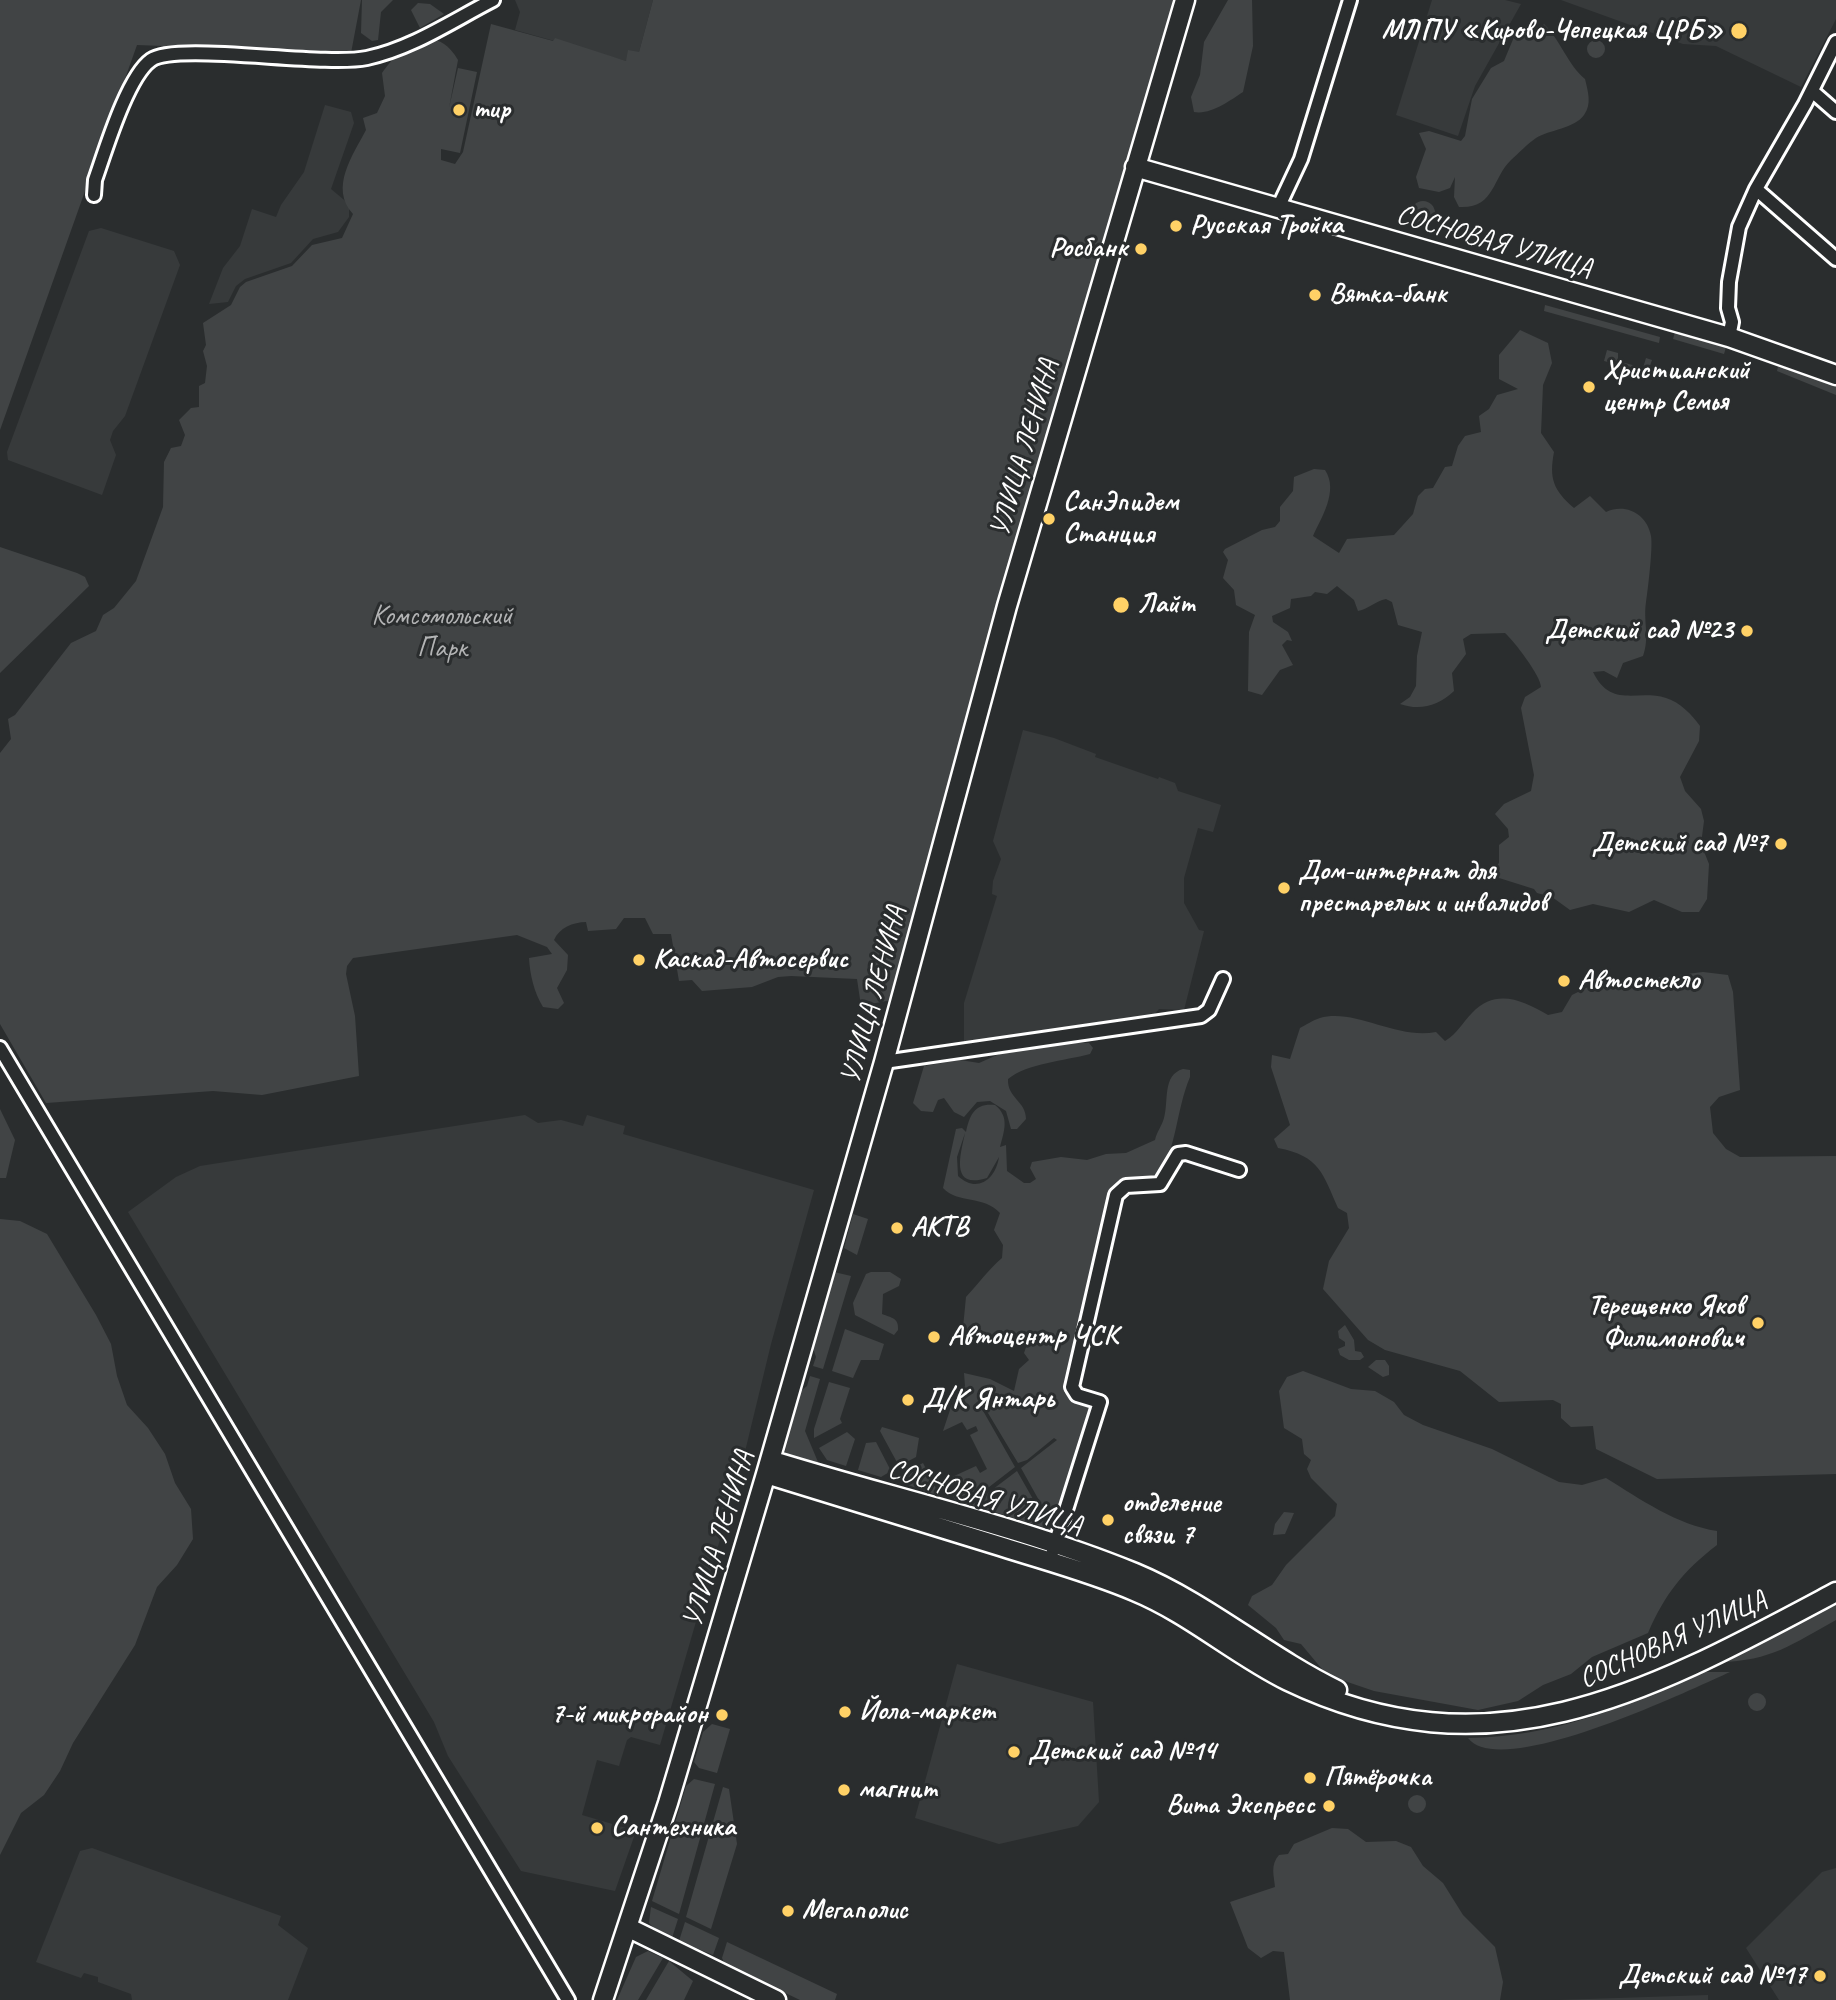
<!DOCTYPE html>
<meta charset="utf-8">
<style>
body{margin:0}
canvas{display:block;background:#2a2d2e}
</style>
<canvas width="1836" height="2000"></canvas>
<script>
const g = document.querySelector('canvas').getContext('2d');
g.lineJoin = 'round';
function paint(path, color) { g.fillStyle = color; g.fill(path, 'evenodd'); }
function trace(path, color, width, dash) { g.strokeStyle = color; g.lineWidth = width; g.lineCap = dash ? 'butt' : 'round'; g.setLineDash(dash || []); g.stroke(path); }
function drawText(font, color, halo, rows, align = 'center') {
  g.font = font + ' Caveat,sans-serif'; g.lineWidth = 6; g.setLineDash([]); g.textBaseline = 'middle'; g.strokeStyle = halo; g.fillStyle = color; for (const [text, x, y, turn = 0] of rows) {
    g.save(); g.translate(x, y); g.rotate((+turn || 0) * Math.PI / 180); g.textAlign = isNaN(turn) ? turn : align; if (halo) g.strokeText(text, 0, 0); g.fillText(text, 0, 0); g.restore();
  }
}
paint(new Path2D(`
 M 515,0 L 653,0 L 639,52 L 626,61 L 515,30 L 520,12 Z
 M 1432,0 L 1505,0 L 1521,4 L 1475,86 L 1458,136 L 1396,115 Z
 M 1561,0 L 1836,0 L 1836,19 L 1801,87 L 1716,46 L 1683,44 Z
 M 325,105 L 351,112 L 354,123 L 331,189 L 349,204 L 349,217 L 338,232 L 313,239 L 291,263 L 245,279 L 236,286 L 228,302 L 209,304 L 223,268 L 240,246 L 252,209 L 276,217 L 281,205 L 304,172 Z
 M 101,228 L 174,251 L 180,265 L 125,416 L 113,431 L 110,440 L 116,455 L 102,495 L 8,460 L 7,452 L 89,231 Z
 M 1023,730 L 1054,738 L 1096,754 L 1095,757 L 1158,779 L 1159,777 L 1175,783 L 1178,791 L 1221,805 L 1213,832 L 1198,828 L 1184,878 L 1184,903 L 1199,930 L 1204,931 L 1184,1010 L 1159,1009 L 1153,1016 L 964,1046 L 964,1003 L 997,896 L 992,894 L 993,881 L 1001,859 L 993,841 Z
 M 525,1115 L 538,1123 L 561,1120 L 583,1126 L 587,1115 L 625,1126 L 623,1134 L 814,1190 L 771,1344 L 742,1464 L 660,1745 L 631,1737 L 627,1740 L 619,1766 L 597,1760 L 582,1815 L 636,1831 L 615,1891 L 521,1871 L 448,1756 L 434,1722 L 128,1212 L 176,1177 L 200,1166 Z
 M 957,1664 L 1093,1702 L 1099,1802 L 1078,1826 L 999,1844 L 915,1818 Z
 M 92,1848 L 281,1916 L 278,1925 L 308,1948 L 288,2000 L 132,2000 L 131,1994 L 98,1982 L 98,1977 L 84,1973 L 81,1978 L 36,1962 L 80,1851 Z
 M 1836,1868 L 1836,2000 L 1779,2000 L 1746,1948 L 1822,1872 Z
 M 1708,1995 L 1708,2000 L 1558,2000 Z`), '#373a3b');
paint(new Path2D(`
 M 0,0 L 361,0 L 351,53 L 137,45 L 0,430 Z
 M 362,0 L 393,0 L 381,12 L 378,40 L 372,41 L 361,33 Z
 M 653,0 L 1185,0 L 901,998 L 861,1006 L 857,979 L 791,976 L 778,977 L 752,987 L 702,991 L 692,980 L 679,981 L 671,934 L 653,934 L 645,918 L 624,918 L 616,929 L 588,931 L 586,922 C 573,922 559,928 554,940 L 568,955 L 567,970 L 557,988 L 564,1003 L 558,1009 L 543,1007 C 534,992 530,975 529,958 L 552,954 L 547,947 L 517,935 L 353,958 L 347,966 L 346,974 L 355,1016 L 359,1076 L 262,1095 L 213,1091 L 46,1103 L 0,1024 L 0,753 L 11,739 L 8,719 L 15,715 L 71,643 L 96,631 L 103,615 L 114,608 L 136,581 L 163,507 L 164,462 L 171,448 L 181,446 L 185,435 L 179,420 L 191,408 L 199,407 L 199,386 L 205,383 L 207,366 L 203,351 L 206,345 L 203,323 L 231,305 L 240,287 L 246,282 L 292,266 L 312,245 L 342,238 L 353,214 C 329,188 353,155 366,130 L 363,118 L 377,113 L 385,96 L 382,73 C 402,44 435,20 458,60 L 449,108 L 458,68 L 477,72 L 460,153 L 441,149 L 441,160 L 455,164 L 463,152 L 491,24 L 553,41 L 555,38 L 626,61 L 628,50 L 639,52 Z
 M 1228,0 L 1252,0 L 1253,46 L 1243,92 C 1229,101 1211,115 1194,112 L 1191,97 L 1200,75 L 1204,42 Z
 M 418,3 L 430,4 L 444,14 L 420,28 L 411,10 Z
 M 1544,24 C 1561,41 1568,65 1585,79 C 1588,92 1592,104 1584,115 C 1575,128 1549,130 1536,138 C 1527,144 1519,153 1511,160 C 1492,178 1495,209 1459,207 L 1454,197 L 1455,177 L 1450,188 L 1439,192 L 1419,188 L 1416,177 L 1426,149 L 1419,133 L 1429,131 L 1461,141 L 1465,136 L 1472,99 L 1491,68 L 1504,61 L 1514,37 L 1528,30 L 1537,33 Z
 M1587 49a9 9 0 1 1 18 0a9 9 0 1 1-18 0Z
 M1411 213a12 12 0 1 1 24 0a12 12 0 1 1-24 0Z
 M 1545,305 L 1660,337 L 1659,343 L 1544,311 Z
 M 1676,329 L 1727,344 L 1724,354 L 1673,339 Z
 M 1520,330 L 1548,343 L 1552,363 L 1543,385 L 1541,433 L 1554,452 C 1549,478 1553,490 1574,508 L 1590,496 L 1606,512 C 1626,503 1647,514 1651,536 C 1653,547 1648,589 1646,602 C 1643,621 1650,637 1643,656 L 1623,663 L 1617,678 L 1604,671 L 1593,672 C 1611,709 1637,689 1666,698 C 1680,702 1692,715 1700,726 L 1699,741 L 1680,777 L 1685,791 L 1701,809 L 1704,821 L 1701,844 L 1709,864 L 1707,899 L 1699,912 L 1682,912 L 1654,900 L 1629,912 L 1593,904 L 1570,910 L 1552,897 L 1537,893 L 1534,889 L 1496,877 L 1493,870 L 1499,863 L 1499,845 L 1509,837 L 1508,829 L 1495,814 L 1504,804 L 1531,791 L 1534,775 L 1521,708 L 1525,697 L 1541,687 C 1541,676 1514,641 1505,633 L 1471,634 L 1463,639 L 1466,654 L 1452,673 L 1454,691 C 1438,706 1420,711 1400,704 L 1410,697 L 1416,686 L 1417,656 L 1422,632 L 1398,625 L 1392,602 L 1386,599 C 1375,601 1369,609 1358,611 L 1354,600 L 1337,586 L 1327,594 L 1315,592 L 1311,596 L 1291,599 L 1290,608 L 1272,616 L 1273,622 L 1288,632 L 1292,641 L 1287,640 L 1282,645 L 1293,665 L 1280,670 L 1262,695 L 1248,691 L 1249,632 L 1255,615 L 1236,605 L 1234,590 L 1223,578 L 1228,560 L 1223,552 L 1225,549 L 1262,530 L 1275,527 L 1280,521 L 1280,507 L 1293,491 L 1294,477 L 1314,469 L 1325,470 C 1339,491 1321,518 1313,536 L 1339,553 L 1347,539 L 1394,535 L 1413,514 L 1418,496 L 1425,489 L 1433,488 L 1445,467 L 1452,466 L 1458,446 L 1465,436 L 1481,432 L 1479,416 L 1489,409 L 1497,395 L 1518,389 L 1499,379 L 1499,355 Z
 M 1607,350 L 1618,353 L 1618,361 L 1643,368 L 1646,358 L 1652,360 L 1647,374 L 1634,375 L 1635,369 L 1604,361 Z
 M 1778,367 C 1799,369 1817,377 1836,386 L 1836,395 L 1777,371 Z
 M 0,547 L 77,573 L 85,577 L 89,586 L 0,673 Z
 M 1703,972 L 1728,975 L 1733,992 L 1740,1090 L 1719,1097 L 1710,1107 L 1713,1133 L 1726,1149 L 1740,1157 L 1836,1156 L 1836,1474 L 1657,1479 L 1596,1449 L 1593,1426 L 1571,1427 L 1561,1418 L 1561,1404 L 1553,1400 L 1499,1402 L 1460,1371 L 1385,1350 L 1368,1340 L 1323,1289 L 1329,1261 L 1349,1228 L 1347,1213 L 1338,1208 C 1323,1174 1320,1156 1278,1148 L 1274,1139 L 1290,1125 L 1271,1067 L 1272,1055 L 1290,1059 L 1300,1028 C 1306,1025 1313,1020 1320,1018 C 1355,1008 1397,1040 1436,1032 L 1445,1041 C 1458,1033 1462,1023 1472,1013 C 1496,988 1522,1000 1548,1015 L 1562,1012 L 1572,995 L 1590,986 Z
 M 1063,1043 L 1089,1043 L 1093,1048 L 1090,1054 C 1064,1061 1028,1063 1008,1079 C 1007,1098 1026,1101 1026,1119 L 1017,1129 L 1011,1129 L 1006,1111 L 990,1101 L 977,1102 L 964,1117 L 954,1112 L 944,1098 L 938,1100 L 933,1112 L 921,1111 L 913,1103 L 924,1066 L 960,1060 L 979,1063 L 1004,1052 Z
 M 1183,1069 L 1190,1070 L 1190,1077 C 1176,1110 1177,1149 1157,1179 L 1114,1191 L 1064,1393 L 1097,1404 L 1055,1529 L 1021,1468 L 1057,1440 L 1054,1438 L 1027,1460 L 1018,1463 L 988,1413 L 982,1409 L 1015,1467 L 967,1504 L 955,1500 L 950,1491 L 957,1487 L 952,1477 L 976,1466 L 980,1473 L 987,1469 L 970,1435 L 978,1431 L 976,1426 L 967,1430 L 962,1422 L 943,1431 L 954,1398 L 952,1391 L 965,1386 L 964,1373 L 990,1379 L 1014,1391 L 1019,1369 L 1029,1360 L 1024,1353 L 1030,1336 L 1020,1333 L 1004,1338 L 963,1328 L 966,1297 C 979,1283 988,1270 1002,1258 L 1003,1245 L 994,1230 L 1000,1213 C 984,1195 958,1204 943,1188 L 956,1129 L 962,1128 L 966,1132 C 970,1114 975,1103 995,1105 C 1010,1117 1004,1131 1000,1147 L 1006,1145 L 1007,1171 L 1024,1183 L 1030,1183 L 1036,1179 L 1030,1168 L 1032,1162 L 1061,1157 L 1087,1160 L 1106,1154 L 1126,1153 L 1155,1140 C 1157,1131 1162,1126 1164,1118 C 1169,1101 1162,1075 1183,1069 ZM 965,1133 C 961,1153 949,1190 987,1178 L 999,1157 C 996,1179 977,1194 958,1176 L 957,1157 Z
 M 0,1109 L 15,1140 L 6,1178 L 0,1178 Z
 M 853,1214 L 868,1219 L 857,1255 L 844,1248 Z
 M 0,1219 L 20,1221 L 47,1234 L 96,1315 L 111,1344 L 117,1376 L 127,1405 L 148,1428 L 165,1454 L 175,1483 L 191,1509 L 193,1539 L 177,1565 L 157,1587 L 135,1645 L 73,1743 L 60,1771 L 44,1795 L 21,1813 L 0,1855 Z
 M 834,1272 L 851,1276 L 823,1369 L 813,1366 L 816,1357 L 813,1348 Z
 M 871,1272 L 890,1272 L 901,1279 L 899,1286 L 883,1294 L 882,1314 C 892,1318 899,1318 898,1330 L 894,1335 L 855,1315 L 853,1303 L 866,1274 Z
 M 1345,1325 L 1354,1340 L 1355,1351 L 1361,1352 L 1364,1357 L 1360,1360 L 1349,1360 L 1340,1355 L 1338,1349 L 1345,1346 L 1345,1342 L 1339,1338 L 1338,1331 Z
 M 845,1329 L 884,1344 L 879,1360 L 861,1360 L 853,1378 L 832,1371 Z
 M 1376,1360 L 1385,1360 L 1389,1366 L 1389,1375 L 1383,1377 L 1368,1367 Z
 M 1303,1371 L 1351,1389 L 1375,1391 L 1394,1402 L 1404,1415 L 1423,1425 L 1492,1449 L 1559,1482 L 1582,1485 L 1606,1478 C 1640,1499 1677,1525 1717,1531 L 1717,1545 C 1683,1571 1665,1594 1648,1633 L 1592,1657 L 1571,1674 L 1543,1685 L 1518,1701 L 1478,1710 L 1374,1691 L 1327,1675 L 1301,1644 L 1284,1640 L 1276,1628 L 1248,1605 L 1252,1596 L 1272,1585 L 1286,1565 L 1335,1516 L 1337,1504 L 1311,1478 L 1307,1469 L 1311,1460 L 1304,1454 L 1302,1439 L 1284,1428 L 1279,1391 L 1287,1377 Z
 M 810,1376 L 820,1379 L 805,1431 L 818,1462 L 816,1468 L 788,1457 L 785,1451 L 801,1391 L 807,1386 Z
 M 829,1382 L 850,1388 L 840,1419 L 842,1423 L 814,1438 L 814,1429 Z
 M 882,1427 L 919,1438 L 916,1457 L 899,1466 L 880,1431 Z
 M 847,1432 L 855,1439 L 846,1466 L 827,1460 L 819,1448 Z
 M 876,1442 L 891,1471 L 881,1477 L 858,1470 L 866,1443 Z
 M 923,1463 L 940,1496 L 902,1483 L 903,1473 Z
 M 1017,1471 L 1050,1529 L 972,1505 Z
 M 1284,1512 L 1294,1513 L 1285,1534 L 1273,1535 L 1275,1524 Z
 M 1836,1603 L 1836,1620 C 1792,1644 1772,1661 1719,1662 Z
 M 1702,1672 L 1730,1672 C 1688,1691 1500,1781 1468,1738 C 1553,1737 1626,1707 1702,1672 Z
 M1748 1702a9 9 0 1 1 18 0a9 9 0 1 1-18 0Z
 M 712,1724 L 730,1729 L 717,1773 L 699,1768 L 694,1762 L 703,1732 Z
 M 694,1779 L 715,1784 L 679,1914 L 652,1901 L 686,1786 Z
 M 723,1787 L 729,1789 L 737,1844 L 711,1929 L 686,1917 Z
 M1408 1804a9 9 0 1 1 18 0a9 9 0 1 1-18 0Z
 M 1332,1828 L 1348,1829 L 1366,1842 L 1396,1841 L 1411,1847 L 1423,1866 L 1443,1883 L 1463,1915 L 1495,1947 L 1503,1982 L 1500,2000 L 1290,2000 L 1284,1952 L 1273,1951 L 1261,1958 L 1248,1948 L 1230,1902 L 1275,1887 C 1274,1876 1270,1865 1279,1855 L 1288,1854 L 1294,1844 Z
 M 651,1907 L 678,1919 L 672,1938 L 658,1932 L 649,1923 Z
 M 685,1922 L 719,1938 L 713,1955 L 679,1941 Z
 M 727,1942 L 837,1994 L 835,2000 L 800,2000 L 725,1964 L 722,1958 Z
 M 648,1951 L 663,1958 L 638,2000 L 617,2000 L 636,1957 Z
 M 669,1961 L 693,1981 L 684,2000 L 646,2000 Z`), '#414445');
const street = new Path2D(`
 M 1812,91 L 1836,112
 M 1756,189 L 1836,259
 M 94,195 L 95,180 C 105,152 127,77 151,60 C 176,42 322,67 367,58 C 413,48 452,21 493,0
 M 1278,208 L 1301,159 L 1350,0
 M 1729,337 L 1732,322 L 1728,308 L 1729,282 L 1739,227 L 1756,189 L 1805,104 L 1836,42
 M 0,1048 L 568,2000
 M 884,1062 L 1201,1016 L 1209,1010 L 1223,979
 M 1053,1551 L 1100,1402 L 1077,1395 L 1072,1387 L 1116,1195 L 1126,1186 L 1160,1184 L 1178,1154 L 1186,1153 L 1239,1170`);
const secondary = new Path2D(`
 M 1135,167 L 1729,337 L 1836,375
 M 770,1460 C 889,1497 1020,1526 1135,1573 C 1207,1603 1267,1656 1337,1690
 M 766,1474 C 845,1499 924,1523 1003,1547 C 1047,1561 1092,1573 1134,1591 C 1190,1614 1235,1655 1288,1681 C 1494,1780 1654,1689 1836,1592
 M 629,1928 L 776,2000
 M 603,2000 L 668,1803 L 766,1474 L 884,1062 L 1007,606 L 1185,0`);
trace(street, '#fff', 18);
trace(secondary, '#fff', 23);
trace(street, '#2a2d2e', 12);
trace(secondary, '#2a2d2e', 18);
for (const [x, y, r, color] of [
 [1739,31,9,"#ffd166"],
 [459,110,7,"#ffd166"],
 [1176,226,7,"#ffd166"],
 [1141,249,7,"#ffd166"],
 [1315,295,7,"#ffd166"],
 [1589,387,7,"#ffd166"],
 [1049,519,7,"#ffd166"],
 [1121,605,9,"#ffd166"],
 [1747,631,7,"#ffd166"],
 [1781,844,7,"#ffd166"],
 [1284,888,7,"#ffd166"],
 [639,960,7,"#ffd166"],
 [1564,981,7,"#ffd166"],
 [897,1228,7,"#ffd166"],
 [1758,1323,7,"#ffd166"],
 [934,1337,7,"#ffd166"],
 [908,1400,7,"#ffd166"],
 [1108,1520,7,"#ffd166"],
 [845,1712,7,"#ffd166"],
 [722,1715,7,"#ffd166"],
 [1014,1752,7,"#ffd166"],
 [1310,1778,7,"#ffd166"],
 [844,1790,7,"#ffd166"],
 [1329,1806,7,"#ffd166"],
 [597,1828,7,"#ffd166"],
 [788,1911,7,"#ffd166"],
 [1820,1976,7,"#ffd166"]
]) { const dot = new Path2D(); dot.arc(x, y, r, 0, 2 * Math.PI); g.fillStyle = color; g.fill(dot); trace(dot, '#2a2d2e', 2.5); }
drawText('bold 28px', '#fff', '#2a2d2e', [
 ["МЛПУ «Кирово-Чепецкая ЦРБ»",1723,31,"right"],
 ["тир",473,110],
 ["Русская Тройка",1190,226],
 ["Росбанк",1127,249,"right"],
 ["Вятка-банк",1329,295],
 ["Христианский",1603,371],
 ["центр Семья",1603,403],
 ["СанЭпидем",1063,503],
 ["Станция",1063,535],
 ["Лайт",1137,605],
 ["Детский сад №23",1733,631,"right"],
 ["Детский сад №7",1767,844,"right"],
 ["Дом-интернат для",1298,872],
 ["престарелых и инвалидов",1298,904],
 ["Каскад-Автосервис",653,960],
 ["Автостекло",1578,981],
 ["АКТВ",911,1228],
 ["Терещенко Яков",1744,1307,"right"],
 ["Филимонович",1744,1339,"right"],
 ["Автоцентр ЧСК",948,1337],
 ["Д/К Янтарь",922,1400],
 ["отделение",1122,1504],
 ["связи 7",1122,1536],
 ["Йола-маркет",859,1712],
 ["7-й микрорайон",708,1715,"right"],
 ["Детский сад №14",1028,1752],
 ["Пятёрочка",1324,1778],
 ["магнит",858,1790],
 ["Вита Экспресс",1315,1806,"right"],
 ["Сантехника",611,1828],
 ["Мегаполис",802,1911],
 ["Детский сад №17",1806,1976,"right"]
], 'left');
drawText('28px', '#fff', '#2a2d2e', [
 ["СОСНОВАЯ УЛИЦА",1494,242,16],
 ["УЛИЦА ЛЕНИНА",1025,448,-74],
 ["УЛИЦА ЛЕНИНА",874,995,-75],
 ["СОСНОВАЯ УЛИЦА",985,1498,17],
 ["УЛИЦА ЛЕНИНА",719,1539,-73],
 ["СОСНОВАЯ УЛИЦА",1673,1640,-24]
]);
drawText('28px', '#b3b4b5', '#2a2d2e', [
 ["Комсомольский",442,617],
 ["Парк",442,649]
]);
</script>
